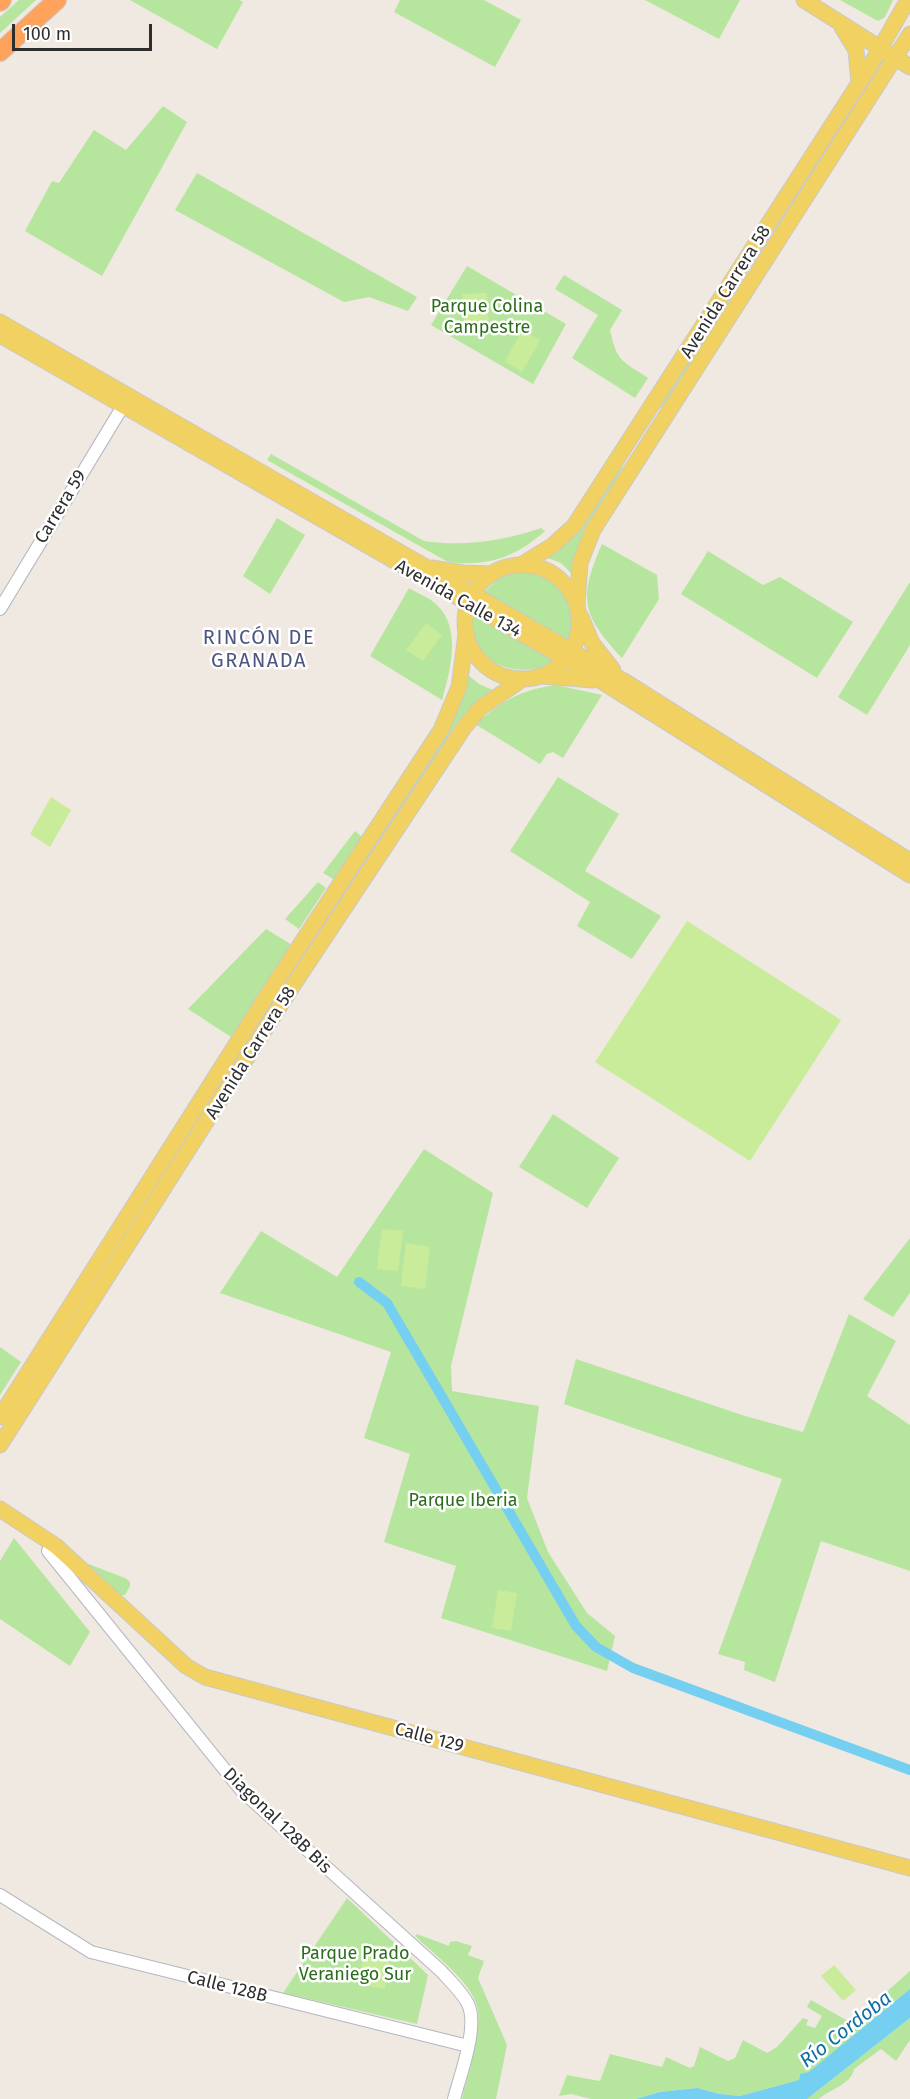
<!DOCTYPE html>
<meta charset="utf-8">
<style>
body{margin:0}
#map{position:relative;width:910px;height:2099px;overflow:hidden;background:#efe9e1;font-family:"Fira Sans",sans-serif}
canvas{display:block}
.scale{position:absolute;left:12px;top:24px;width:140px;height:27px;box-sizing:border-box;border:3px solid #2e2e2e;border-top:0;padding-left:8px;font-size:18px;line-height:21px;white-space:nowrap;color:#2e2e2e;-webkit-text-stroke:4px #fff;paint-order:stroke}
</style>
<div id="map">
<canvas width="910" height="2099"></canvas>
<div class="scale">100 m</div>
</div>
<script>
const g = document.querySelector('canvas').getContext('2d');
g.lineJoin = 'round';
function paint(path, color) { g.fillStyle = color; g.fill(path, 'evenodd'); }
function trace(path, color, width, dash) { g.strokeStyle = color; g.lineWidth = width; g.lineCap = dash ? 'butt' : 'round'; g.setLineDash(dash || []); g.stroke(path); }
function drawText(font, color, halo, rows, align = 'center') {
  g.font = font + ' "Fira Sans",sans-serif'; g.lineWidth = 5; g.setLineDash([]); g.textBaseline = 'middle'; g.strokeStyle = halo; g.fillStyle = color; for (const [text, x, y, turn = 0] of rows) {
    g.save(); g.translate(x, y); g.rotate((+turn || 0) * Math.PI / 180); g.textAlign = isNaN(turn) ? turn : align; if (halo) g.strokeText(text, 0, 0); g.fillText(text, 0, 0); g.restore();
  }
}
paint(new Path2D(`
 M 19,0 L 36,0 L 0,33 L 0,17 Z
 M 130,0 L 239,0 L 243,2 L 217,49 Z
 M 400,0 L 484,0 L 521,20 L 495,67 L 394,12 Z
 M 645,0 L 740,0 L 719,39 Z
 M 840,0 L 893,0 L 885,17 L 878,21 Z
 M 163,106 L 187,122 L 102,276 L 25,231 L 52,181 L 59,183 L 94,130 L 126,150 Z
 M 197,173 L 417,297 L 408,311 L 369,297 L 344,302 L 175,210 Z
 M 751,263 L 725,308 L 716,329 L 664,410 L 659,407 Z
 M 467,266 L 566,324 L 533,384 L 431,325 Z
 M 564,275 L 622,310 L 610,330 C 617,362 621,360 648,378 L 635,398 L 572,358 L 598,315 L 555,289 Z
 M 633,444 L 573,575 L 561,563 L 545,557 Z
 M 271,454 L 424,541 C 464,547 503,541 541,528 L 545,531 C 516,557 488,567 448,562 L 267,460 Z
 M 277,518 L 305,535 L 270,594 L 243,576 Z
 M 602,544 L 657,575 L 659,599 L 622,658 C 582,615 578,599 602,544 Z
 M 708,551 L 763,585 L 780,577 L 853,622 L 817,678 L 681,594 Z
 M 514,573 C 525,573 536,573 546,578 C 568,588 581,620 568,642 L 483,593 L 499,578 Z
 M 910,582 L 910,645 L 867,715 L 838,697 Z
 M 409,588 C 417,593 430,598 437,605 C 462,629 450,672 442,700 L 370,656 Z
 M 473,613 L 557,660 C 520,684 463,662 473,613 Z
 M 467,674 L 479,684 L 495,691 L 11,1422 L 34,1372 L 453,719 Z
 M 556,685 L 602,695 L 563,758 L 553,752 L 547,754 L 540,764 L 475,724 C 503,701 519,690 556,685 Z
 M 558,777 L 619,814 L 585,871 L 661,916 L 632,959 L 577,926 L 590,902 L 510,851 Z
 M 355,831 L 362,837 L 335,880 L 323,873 Z
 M 318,882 L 326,888 L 299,929 L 285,919 Z
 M 266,929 L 292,945 L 231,1037 L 188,1009 Z
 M 553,1114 L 619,1158 L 587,1208 L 519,1167 Z
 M 424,1149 L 493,1193 L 451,1366 L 452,1391 L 539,1406 L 527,1498 L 548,1552 L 587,1613 L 615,1636 L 607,1671 L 441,1618 L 456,1566 L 384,1542 L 410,1454 L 364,1438 L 391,1352 L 220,1293 L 261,1231 L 337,1277 Z
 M 910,1238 L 910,1293 L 893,1317 L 863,1299 Z
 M 849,1314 L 896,1341 L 867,1396 L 910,1425 L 910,1571 L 821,1541 L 775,1682 L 744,1670 L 745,1662 L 718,1654 L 782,1479 L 564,1404 L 576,1359 L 745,1416 L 803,1432 Z
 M 0,1347 L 21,1362 L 0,1395 Z
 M 14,1538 L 90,1632 L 70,1666 L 0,1619 L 0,1561 Z
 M 78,1560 L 125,1578 L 130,1582 L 130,1586 L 125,1595 L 120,1595 Z
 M 347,1898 L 428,1975 L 417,2024 L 283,1993 Z
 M 417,1934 L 449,1946 L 450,1942 L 456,1941 L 472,1946 L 468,1955 L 484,1961 L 478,1978 L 507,2045 L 496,2099 L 462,2099 C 468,2074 483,2030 477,2006 C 471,1982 433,1953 415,1936 Z
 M 910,1971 L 910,1989 L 809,2073 L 800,2074 L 799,2080 L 740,2096 L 720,2094 L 697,2088 L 660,2092 L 636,2099 L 591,2099 L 571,2094 L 559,2096 L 567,2075 L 600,2081 L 610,2054 L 662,2067 L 666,2057 L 690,2068 L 694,2066 L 700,2047 L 728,2061 L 735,2058 L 743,2040 L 767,2053 L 777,2047 L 803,2018 L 808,2020 L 806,2025 L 815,2028 L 822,2016 L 807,2007 L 811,2000 L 846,2020 L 857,2018 Z
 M 910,2018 L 910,2040 L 896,2061 L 881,2049 L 854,2069 C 851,2085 831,2088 819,2099 L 807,2099 Z`), '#b6e59e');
paint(new Path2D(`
 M 487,293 L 489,330 L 465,332 L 462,294 Z
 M 522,330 L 540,340 L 522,372 L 505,362 Z
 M 426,623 L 442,635 L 423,661 L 406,650 Z
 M 51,797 L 71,810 L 50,847 L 30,834 Z
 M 687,921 L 841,1020 L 750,1161 L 595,1062 Z
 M 382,1229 L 403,1231 L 398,1271 L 377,1269 Z
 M 406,1243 L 430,1247 L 425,1289 L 401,1286 Z
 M 498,1590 L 517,1593 L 511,1631 L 492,1628 Z
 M 365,1944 L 391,1947 L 385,1989 L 359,1985 Z
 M 834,1965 L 856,1990 L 843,2001 L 821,1976 Z`), '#c9ec9a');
paint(new Path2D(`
 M 910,1989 L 910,2018 L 807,2099 L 636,2099 L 660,2092 L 697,2088 L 720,2094 L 740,2096 L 799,2080 L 800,2074 L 809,2072 Z`), '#75cff0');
trace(new Path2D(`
 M 359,1282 L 387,1303 L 576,1626 L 596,1647 L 633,1668 L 910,1770`), '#75cff0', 10);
const minor = new Path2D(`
 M 0,609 L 123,406
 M 48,1551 L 242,1791 L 441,1971 C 450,1981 462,1992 468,2004 C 479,2027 460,2075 454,2099
 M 0,1895 L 91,1952 L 468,2046`);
const major = new Path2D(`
 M 804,0 L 910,67
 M 842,27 L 856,50 L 859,83
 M 0,322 L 624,681 L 910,861
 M 0,335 L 566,659 L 910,875
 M465 622a57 57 0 1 1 114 0a57 57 0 1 1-114 0Z
 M 521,565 L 552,546 L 574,526 L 870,66 L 908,0
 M 432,568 L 463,573 L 492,574
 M 577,605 L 580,563 L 593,530 L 910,34
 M 581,617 L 592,643 L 613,670
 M 542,676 L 593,680
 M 0,1417 L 266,997 L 441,730 L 459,687 L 466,634
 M 0,1445 L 292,987 L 463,729 L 480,708 L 523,679
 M 0,1509 L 56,1546 L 186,1666 L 205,1677 L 910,1868`);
const highway = new Path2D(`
 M 0,2 L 2,0
 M 0,52 L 57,0`);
trace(minor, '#b4b7c1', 14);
trace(major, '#c9c9c9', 17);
trace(highway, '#c9c9c9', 20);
trace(minor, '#fff', 12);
trace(major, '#f2d163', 15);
trace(highway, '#ffa35c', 18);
drawText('18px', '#2e2e2e', '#fff', [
 ["Avenida Carrera 58",726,292,-58],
 ["Carrera 59",61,507,-59],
 ["Avenida Calle 134",458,599,29],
 ["Avenida Carrera 58",251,1053,-58],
 ["Calle 129",429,1738,15],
 ["Diagonal 128B Bis",277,1821,44],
 ["Calle 128B",227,1987,14]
]);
drawText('18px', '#2c6e1b', '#fff', [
 ["Parque Colina",487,307],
 ["Campestre",487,328],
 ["Parque Iberia",463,1501],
 ["Parque Prado",355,1954],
 ["Veraniego Sur",355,1975]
]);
g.letterSpacing = '1.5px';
drawText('20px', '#4d5680', '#fff', [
 ["RINCÓN DE",259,638],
 ["GRANADA",259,661]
]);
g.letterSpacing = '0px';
drawText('italic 20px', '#0d6fa3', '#fff', [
 ["Río Cordoba",846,2030,-38]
]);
</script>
